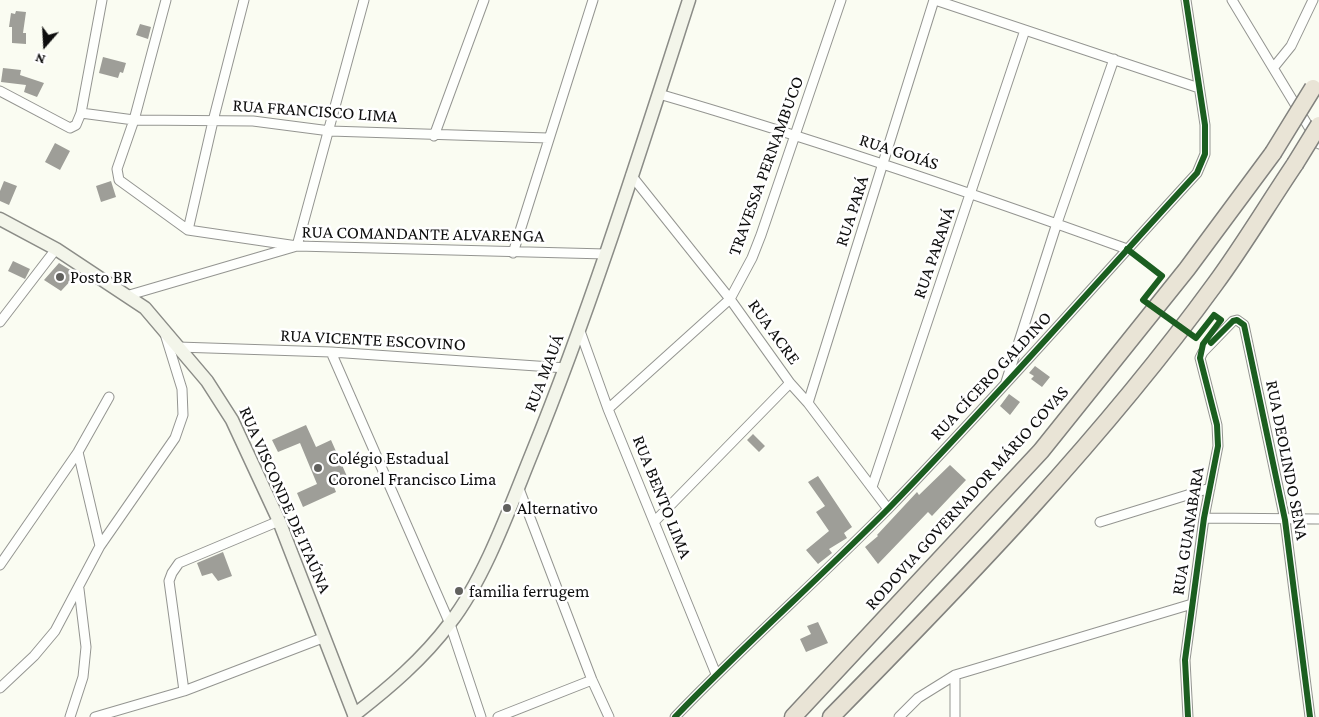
<!DOCTYPE html>
<meta charset="utf-8">
<style>
body{margin:0}
#map{position:relative;width:1319px;height:717px;overflow:hidden;background:#fafcf2;font-family:"Crimson Pro",serif}
canvas{display:block}
.north{position:absolute;left:20px;top:20px;width:50px;height:50px;-webkit-text-stroke:4px #fff;paint-order:stroke;rotate:199deg;font-size:14px;font-weight:700;line-height:20px;text-align:center;color:#0e0e0e}
.north::after{content:'';display:block;margin:auto;width:18px;height:22px;background:#0e0e0e;clip-path:polygon(50% 0,100% 100%,50% 72%,0 100%)}
</style>
<div id="map">
<canvas width="1319" height="717"></canvas>
<div class="north">N</div>
</div>
<script>
const g = document.querySelector('canvas').getContext('2d');
g.lineJoin = 'round';
function paint(path, color) { g.fillStyle = color; g.fill(path, 'evenodd'); }
function trace(path, color, width, dash) { g.strokeStyle = color; g.lineWidth = width; g.lineCap = dash ? 'butt' : 'round'; g.setLineDash(dash || []); g.stroke(path); }
function drawText(font, color, halo, rows, align = 'center') {
  g.font = font + ' "Crimson Pro",serif'; g.lineWidth = 5; g.setLineDash([]); g.textBaseline = 'middle'; g.strokeStyle = halo; g.fillStyle = color; for (const [text, x, y, turn = 0] of rows) {
    g.save(); g.translate(x, y); g.rotate((+turn || 0) * Math.PI / 180); g.textAlign = isNaN(turn) ? turn : align; if (halo) g.strokeText(text, 0, 0); g.fillText(text, 0, 0); g.restore();
  }
}
paint(new Path2D(`
 M 16,11 L 26,12 L 23,33 L 26,33 L 26,44 L 12,43 L 12,27 L 9,27 L 11,13 L 15,14 Z
 M 140,24 L 151,27 L 148,39 L 136,35 Z
 M 103,57 L 126,63 L 123,73 L 120,72 L 118,78 L 99,73 Z
 M 3,68 L 21,70 L 20,75 L 44,83 L 37,97 L 24,92 L 26,85 L 1,82 Z
 M 55,143 L 70,151 L 60,170 L 45,162 Z
 M 4,181 L 17,186 L 9,205 L 0,201 L 0,191 Z
 M 111,181 L 116,197 L 101,202 L 96,186 Z
 M 13,261 L 30,269 L 25,279 L 8,271 Z
 M 59,263 L 77,274 L 61,291 L 44,280 Z
 M 1035,366 L 1050,377 L 1042,387 L 1031,379 L 1034,376 L 1029,373 Z
 M 1009,394 L 1020,402 L 1010,415 L 1000,406 Z
 M 306,425 L 316,447 L 331,440 L 349,481 L 334,487 L 336,492 L 303,507 L 297,493 L 317,484 L 300,443 L 278,452 L 272,440 Z
 M 753,434 L 765,446 L 759,452 L 747,440 Z
 M 950,465 L 966,480 L 932,516 L 928,512 L 878,564 L 865,547 L 878,536 L 877,535 L 917,492 L 919,495 Z
 M 818,476 L 852,527 L 844,533 L 847,538 L 829,549 L 832,553 L 818,564 L 806,550 L 829,531 L 816,512 L 825,506 L 808,482 Z
 M 223,552 L 232,576 L 218,581 L 212,573 L 202,576 L 197,563 Z
 M 818,622 L 828,643 L 806,652 L 800,639 L 811,634 L 807,626 Z`), '#9e9e98');
const street = new Path2D(`
 M 166,0 L 134,120 L 117,169 L 119,180 L 188,230 L 297,246 L 364,0
 M 935,0 L 1199,88
 M 1232,0 L 1319,144
 M 1274,67 L 1291,46 L 1313,0
 M 0,91 L 70,128 L 76,125 L 81,113 L 102,0
 M 659,94 C 817,140 972,193 1127,249
 M 81,113 L 134,120 L 253,121 L 330,131 L 548,138
 M 434,136 L 484,0
 M 631,175 L 730,299 L 790,383 L 808,403 L 888,509
 M 188,230 L 213,121 L 244,0
 M 513,253 L 593,0
 M 126,296 L 297,246 L 606,254
 M 0,322 L 56,249
 M 580,331 L 608,409 L 716,674
 M 178,347 L 331,352 L 566,368
 M 331,352 L 450,624 L 481,717
 M 1006,382 L 1057,223 L 1114,59
 M 808,403 L 934,0
 M 608,409 L 730,299 L 752,258 L 761,235 L 841,0
 M 78,452 L 100,546
 M 518,486 L 592,680 L 609,717
 M 872,487 L 1025,30
 M 1204,518 L 1319,519
 M 654,522 L 790,383
 M 1100,522 L 1210,488
 M 0,565 L 78,452 L 109,397
 M 955,675 L 955,717
 M 0,688 L 34,656 L 55,631 L 100,546 L 175,438 L 183,415 L 182,389 L 165,334
 M 184,691 L 169,581 L 172,573 L 179,563 L 279,521
 M 70,717 L 83,677 L 86,647 L 79,589
 M 95,717 L 184,691 L 325,637
 M 498,717 L 592,680
 M 675,717 C 744,645 819,579 889,508 C 995,399 1094,285 1197,173 L 1205,154 L 1205,125 L 1186,0
 M 899,717 L 918,698 L 955,675 L 1192,604
 M 1188,717 L 1185,660 L 1204,518 L 1218,446 L 1217,425 L 1200,358 L 1203,352 L 1233,321 L 1237,320 L 1244,325 L 1285,520 L 1310,717`);
const secondary = new Path2D(`
 M 0,219 L 56,249 L 145,308 L 207,381 L 232,420 L 279,521 L 355,717
 M 354,715 C 389,688 423,659 450,623 C 485,578 510,507 532,453 C 592,305 640,152 689,0`);
const highway = new Path2D(`
 M 793,717 L 1041,451 L 1187,269 L 1273,153
 M 831,717 C 965,581 1103,438 1215,284 C 1243,246 1268,204 1295,164`);
trace(street, '#949591', 11);
trace(secondary, '#8b8c87', 15);
trace(highway, '#82827e', 19);
trace(street, '#fefffd', 9);
trace(secondary, '#f3f5ea', 12);
trace(highway, '#e9e4d6', 16);
const highwayBridge = new Path2D(`
 M 1273,153 L 1313,88
 M 1295,164 L 1319,125`);
trace(highwayBridge, '#82827e', 19, []);
trace(highwayBridge, '#e9e4d6', 16);
trace(new Path2D(`
 M 1127,249 L 1162,276 L 1143,300 L 1196,338 L 1214,315 L 1221,320 L 1203,344 L 1200,358 L 1217,425 L 1218,446 L 1204,518 L 1185,660 L 1188,717
 M 1211,343 L 1233,321 L 1237,320 L 1244,325 L 1285,520 L 1310,717
 M 675,717 C 744,645 819,579 889,508 C 995,399 1094,285 1197,173 L 1205,154 L 1205,125 L 1186,0`), '#1b5e20', 6);
for (const [x, y, r, color] of [
 [60,277,5,"#61615e"],
 [318,468,5,"#61615e"],
 [507,508,5,"#61615e"],
 [459,591,5,"#61615e"]
]) { const dot = new Path2D(); dot.arc(x, y, r, 0, 2 * Math.PI); g.fillStyle = color; g.fill(dot); trace(dot, '#fff', 2); }
drawText('18px', '#0e0e0e', '#fff', [
 ["RUA FRANCISCO LIMA",315,111,4],
 ["RUA GOIÁS",899,152,18],
 ["TRAVESSA PERNAMBUCO",766,166,-70],
 ["RUA PARÁ",852,211,-72],
 ["RUA COMANDANTE ALVARENGA",423,234,1],
 ["RUA PARANÁ",934,253,-71],
 ["RUA ACRE",774,332,54],
 ["RUA VICENTE ESCOVINO",373,340,3],
 ["RUA MAUÁ",544,373,-69],
 ["RUA CÍCERO GALDINO",991,376,-47],
 ["RUA DEOLINDO SENA",1287,460,79],
 ["RUA BENTO LIMA",662,497,68],
 ["RODOVIA GOVERNADOR MÁRIO COVAS",967,498,-48],
 ["RUA VISCONDE DE ITAÚNA",285,500,66],
 ["RUA GUANABARA",1188,531,-81]
]);
drawText('18px', '#0e0e0e', '#fff', [
 ["Posto BR",70,277],
 ["Colégio Estadual",328,458],
 ["Coronel Francisco Lima",328,479],
 ["Alternativo",517,508],
 ["familia ferrugem",469,591]
], 'left');
</script>
